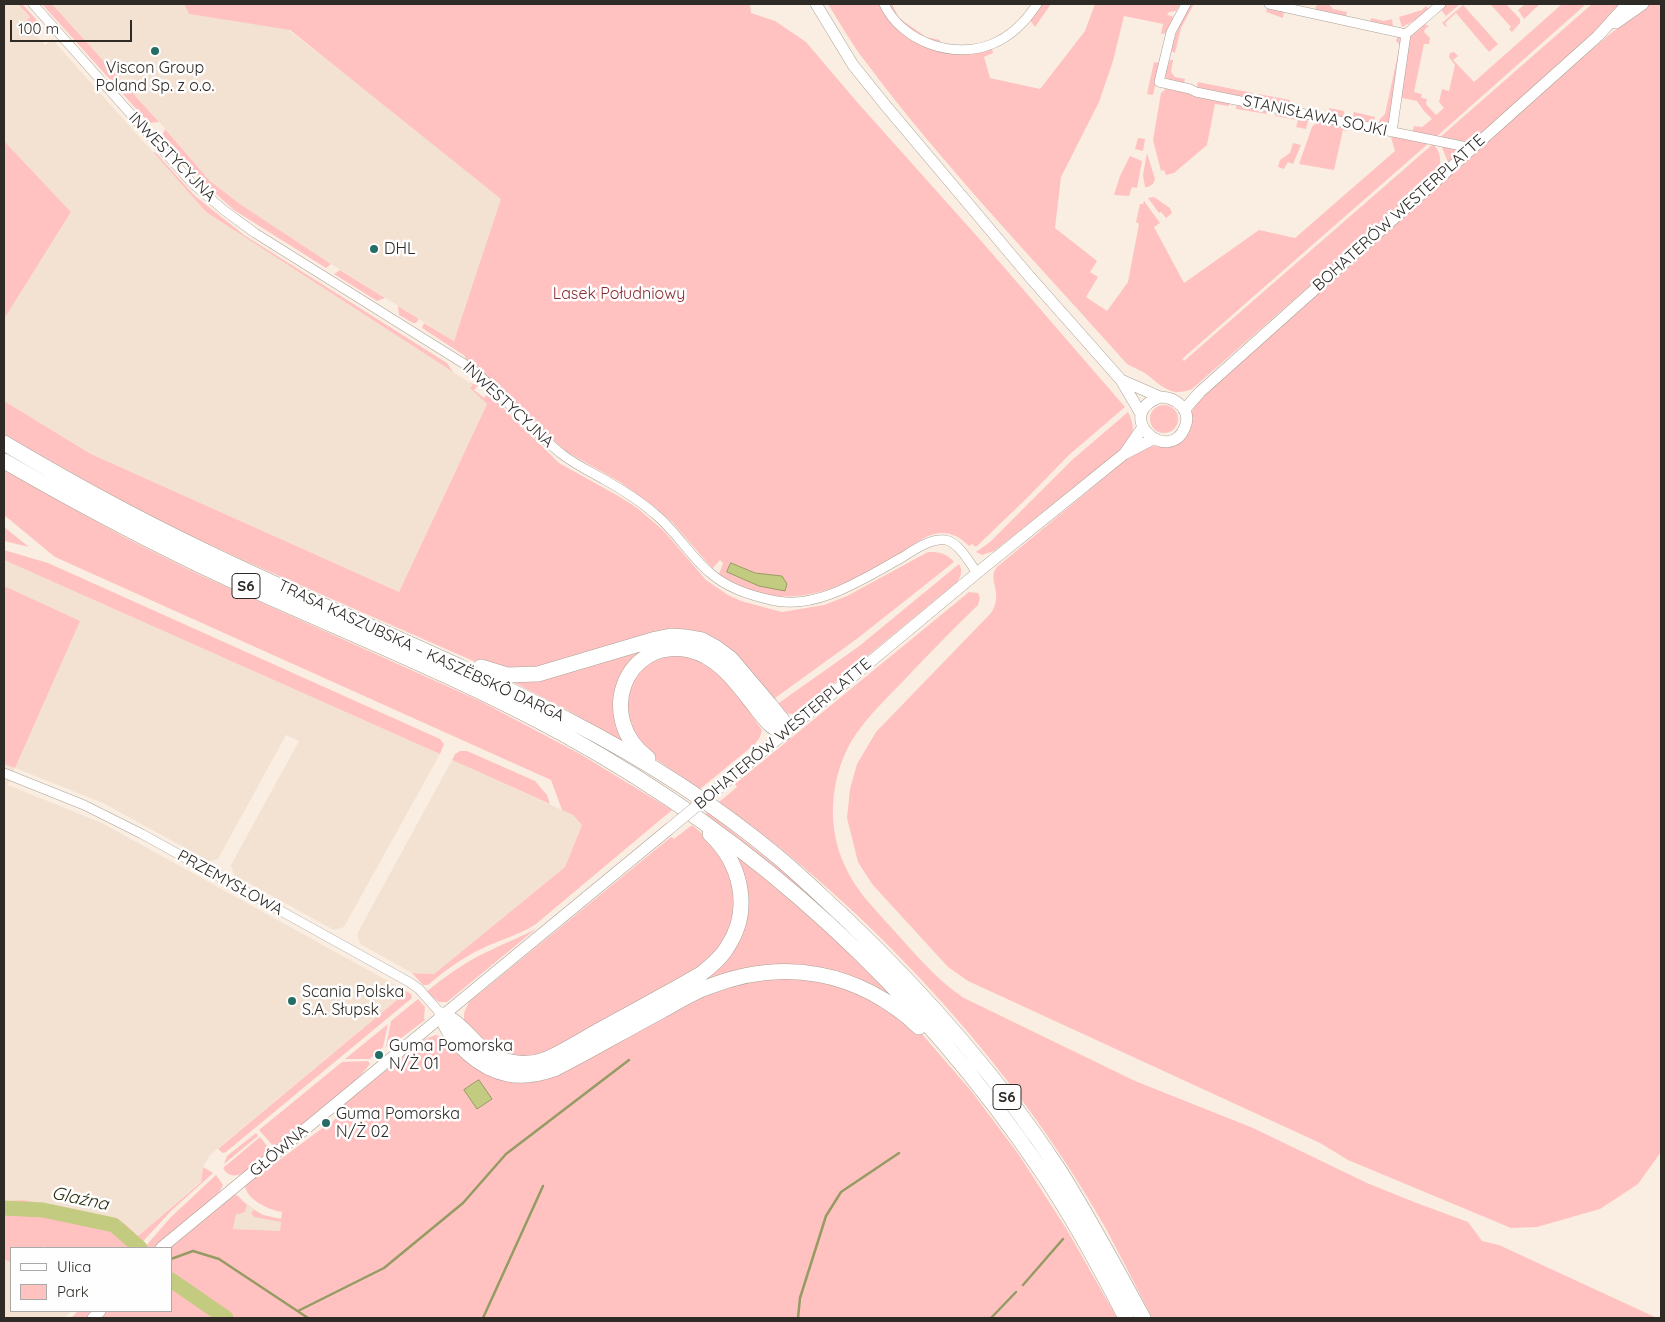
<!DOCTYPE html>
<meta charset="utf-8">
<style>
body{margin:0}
#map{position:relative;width:1665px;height:1322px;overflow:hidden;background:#faeee3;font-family:Quicksand,sans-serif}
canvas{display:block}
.frame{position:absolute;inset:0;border:5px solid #2e2a26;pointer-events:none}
.legend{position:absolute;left:10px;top:1247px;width:162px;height:65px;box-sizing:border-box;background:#fefefe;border:1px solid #aba9a8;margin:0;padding:6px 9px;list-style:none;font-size:15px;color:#2e2a26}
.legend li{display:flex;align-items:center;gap:10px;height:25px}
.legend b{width:25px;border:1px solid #aba9a8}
.scale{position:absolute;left:10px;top:20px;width:122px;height:22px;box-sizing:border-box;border:2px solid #2e2a26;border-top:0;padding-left:6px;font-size:15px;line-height:18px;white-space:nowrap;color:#2e2a26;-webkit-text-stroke:4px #fefefe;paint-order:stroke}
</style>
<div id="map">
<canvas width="1665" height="1322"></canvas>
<div class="frame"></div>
<ul class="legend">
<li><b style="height:6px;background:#fff"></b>Ulica</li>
<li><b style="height:14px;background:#ffc2c0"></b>Park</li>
</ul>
<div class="scale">100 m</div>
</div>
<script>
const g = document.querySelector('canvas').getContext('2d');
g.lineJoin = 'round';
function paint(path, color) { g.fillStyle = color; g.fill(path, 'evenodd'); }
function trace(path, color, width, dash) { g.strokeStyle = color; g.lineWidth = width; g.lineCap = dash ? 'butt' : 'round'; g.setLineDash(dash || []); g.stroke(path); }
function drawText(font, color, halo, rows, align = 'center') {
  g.font = font + ' Quicksand,sans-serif'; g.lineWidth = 5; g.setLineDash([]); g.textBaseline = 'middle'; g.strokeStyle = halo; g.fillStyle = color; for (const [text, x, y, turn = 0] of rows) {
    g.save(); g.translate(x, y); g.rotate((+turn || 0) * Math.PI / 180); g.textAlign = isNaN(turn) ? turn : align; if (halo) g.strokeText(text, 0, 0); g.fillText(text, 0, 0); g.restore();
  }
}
paint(new Path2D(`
 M 4,4 L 18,4 L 30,17 L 25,23 L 45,45 L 52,39 L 206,212 L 473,385 L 471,388 L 487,404 L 399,592 L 91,454 L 4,401 L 4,319 L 71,212 L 4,141 Z
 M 52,4 L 184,4 L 189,14 L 287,29 L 404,119 L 502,199 L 454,341 L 322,258 L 240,204 L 210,181 L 161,124 Z
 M 4,560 L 440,754 L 344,927 L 334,930 L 234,875 L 231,865 L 299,741 L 286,735 L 218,859 L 209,861 L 103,803 L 15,768 L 8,785 L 102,823 L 397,986 L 397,1000 L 210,1155 L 203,1167 L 201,1181 L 138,1236 L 125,1224 L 111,1218 L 24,1200 L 4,1201 Z
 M 452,760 L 573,815 L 582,825 L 565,867 L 434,974 L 412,973 L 360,944 L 357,934 Z
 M 246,1203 L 263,1215 L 281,1219 L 280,1232 L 233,1229 L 236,1213 Z
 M 4,1259 L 11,1263 L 11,1311 L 71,1311 L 64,1318 L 4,1318 Z`), '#f3e2d2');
paint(new Path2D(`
 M 18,4 L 22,4 L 36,19 L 37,23 L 32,30 L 25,22 L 30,17 Z
 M 42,4 L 52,4 L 159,122 L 149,123 Z
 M 184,4 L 750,4 L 751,13 L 775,21 L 806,42 L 857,102 L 983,243 L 1125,407 L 1069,455 L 1026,499 L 976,547 L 972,544 L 969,546 C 962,538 951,532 940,533 C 925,534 911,547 899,554 C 856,579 808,608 757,592 C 743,588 730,583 719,574 L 723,563 L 720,560 L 713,568 L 712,568 L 672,522 L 652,505 L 620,482 L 565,451 L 494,383 L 465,358 L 465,356 L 422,328 L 424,323 L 454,341 L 501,199 L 290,30 L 189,14 ZM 731,564 L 755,573 L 782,576 L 787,584 L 759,586 L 727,572 Z
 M 828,4 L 880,4 L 919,43 L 992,48 L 993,53 L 984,57 L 990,78 L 1040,89 L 1085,31 L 1095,4 L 1180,4 L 1176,11 L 1169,12 L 1167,15 L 1172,16 L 1173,18 C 1170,24 1169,35 1161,34 L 1163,24 L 1124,16 L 1113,61 L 1099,102 L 1061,177 L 1055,228 L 1097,261 L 1090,272 L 1098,277 L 1086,297 L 1107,311 L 1128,282 L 1139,224 L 1136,222 L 1140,204 L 1143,204 L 1144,201 L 1160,223 L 1154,227 L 1184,283 L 1259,230 L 1295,238 L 1395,151 L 1390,134 L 1429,143 L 1182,359 L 1184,361 L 1433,144 C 1442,153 1442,164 1436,175 L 1192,389 C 1173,397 1163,388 1149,376 C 1143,371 1134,368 1127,364 C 1038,264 945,168 865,61 C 851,43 840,23 828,4 Z
 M 887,4 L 892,4 L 899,18 L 926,37 L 940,40 L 940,44 L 926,40 L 901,23 Z
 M 1040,4 L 1051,4 L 1035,27 L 1030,20 Z
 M 1190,4 L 1194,4 L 1181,28 L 1175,53 L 1171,51 L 1178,27 Z
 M 1319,4 L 1329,4 L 1333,9 L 1347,12 L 1346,16 L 1315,10 L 1316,6 Z
 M 1446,4 L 1460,4 L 1446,16 L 1440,9 Z
 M 1490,4 L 1506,4 L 1520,19 L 1520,23 L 1512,32 L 1509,29 L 1511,27 Z
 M 1525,4 L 1540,4 L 1524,19 L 1518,10 Z
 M 1562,4 L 1586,4 L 1436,137 L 1412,133 L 1414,126 L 1422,127 L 1432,119 L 1424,111 L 1417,101 L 1402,98 L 1401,96 L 1409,37 L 1424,24 L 1429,26 L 1425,29 L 1424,32 L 1430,38 L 1429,44 L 1424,44 L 1414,92 L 1422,94 L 1421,98 L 1427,99 L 1426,104 L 1436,115 L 1444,108 L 1439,102 L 1442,89 L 1449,91 L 1455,65 L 1449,57 L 1450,53 L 1454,52 L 1458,56 L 1453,60 L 1474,82 Z
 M 1592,4 L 1624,4 L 1615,13 L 1473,141 L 1465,143 L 1438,139 Z
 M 1650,4 L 1661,4 L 1661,1152 L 1638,1184 L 1600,1209 L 1537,1227 L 1511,1228 L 1348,1160 L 1320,1143 L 968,981 L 948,967 L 872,884 L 858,862 L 847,818 L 850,789 L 857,764 L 876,732 L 991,613 C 995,607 997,600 996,593 C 995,583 990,576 997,567 L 1129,457 L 1152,446 L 1170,447 L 1182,442 L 1189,431 L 1192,422 L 1192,411 L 1204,392 L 1534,99 L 1610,34 Z
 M 1463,5 L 1498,44 L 1489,52 L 1456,13 L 1445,23 L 1447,26 L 1446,27 L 1442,23 Z
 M 1426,6 L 1429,9 L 1416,20 L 1402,27 L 1399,17 L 1422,10 Z
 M 1268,7 L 1284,11 L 1283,18 L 1266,12 Z
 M 1371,18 L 1384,21 L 1392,19 L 1393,26 L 1370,22 Z
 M 1398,35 L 1401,37 L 1389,125 L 1387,126 L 1378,125 L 1380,119 L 1385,114 L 1400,45 L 1396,41 Z
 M 1170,60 L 1173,60 L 1171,72 L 1175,77 L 1185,79 L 1184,84 L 1169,80 L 1166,78 L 1166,71 Z
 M 1154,62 L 1160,63 L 1153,95 L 1147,94 Z
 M 1198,82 L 1253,93 L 1252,100 L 1208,92 L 1197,87 Z
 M 1166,89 L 1230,101 L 1229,106 L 1215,104 L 1207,145 L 1174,173 L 1166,175 L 1164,170 L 1161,171 L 1153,140 L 1161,93 Z
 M 1258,94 L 1290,100 L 1289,104 L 1286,107 L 1257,101 Z
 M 1237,104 L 1267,110 L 1267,114 L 1236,109 Z
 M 1329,108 L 1344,111 L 1343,119 L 1330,116 Z
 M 1276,112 L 1306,119 L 1308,121 L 1306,129 L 1296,127 L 1298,120 L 1275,116 Z
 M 1354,112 L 1375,117 L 1373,125 L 1352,120 Z
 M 1318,121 L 1333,122 L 1349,128 L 1348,131 L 1343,130 L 1334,170 L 1299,164 L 1312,127 Z
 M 165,129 L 210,181 L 240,204 L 331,264 L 326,268 L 234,210 L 204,183 L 165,141 L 163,134 Z
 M 1138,138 L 1145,139 L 1143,151 L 1135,149 Z
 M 4,141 L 71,212 L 4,319 Z
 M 1293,143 L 1301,145 L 1293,164 L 1288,162 L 1284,169 L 1278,167 L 1280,160 L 1290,153 Z
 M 1441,145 L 1454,148 L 1457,152 L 1456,157 L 1448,162 Z
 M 153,152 L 156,153 L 195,196 L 244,235 L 447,363 L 453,372 L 206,212 Z
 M 1147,153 L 1155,179 L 1153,184 L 1148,187 L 1145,187 L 1143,175 Z
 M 1130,156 L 1142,161 L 1137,188 L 1132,187 L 1129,196 L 1114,195 L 1120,176 Z
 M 1154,197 L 1170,208 L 1172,213 L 1166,218 L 1161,212 L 1159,213 L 1148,198 Z
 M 340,270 L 385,298 L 377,301 L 334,274 Z
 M 398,306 L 419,319 L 416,323 L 413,323 L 399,315 Z
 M 469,383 L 478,385 L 474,390 L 484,398 L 488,393 L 559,463 L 620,497 L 637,508 L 663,530 L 706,580 L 728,595 L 741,601 L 782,612 L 824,605 L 847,596 L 928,552 C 939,552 947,553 954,562 L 858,638 L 771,701 L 703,635 L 541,668 L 513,670 L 478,663 L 245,561 L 181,531 L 114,497 L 4,434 L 4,401 L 91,454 L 399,592 L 487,404 L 470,388 L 473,385 Z
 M1150 419a14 14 0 1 1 28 0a14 14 0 1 1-28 0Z
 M 1128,412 C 1137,430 1133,435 1121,450 L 994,551 L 982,555 L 976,552 L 990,542 L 1072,460 Z
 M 4,470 L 126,538 L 200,575 L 480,701 L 580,754 L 672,810 L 536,924 C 518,936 498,940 479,950 C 461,959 443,972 428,985 L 423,985 L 412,973 L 434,974 L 565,867 L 582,825 L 573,815 L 562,810 L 551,780 L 55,557 L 4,515 Z
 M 4,527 L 29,547 L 4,541 Z
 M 4,550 L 48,563 L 440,739 L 444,744 L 440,754 L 4,560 Z
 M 959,564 C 963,570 961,577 957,582 L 799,712 C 789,717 783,712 776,705 L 858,647 Z
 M 4,586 L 80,621 L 15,768 L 4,764 Z
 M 969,592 L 978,593 L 980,598 L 978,605 C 953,629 929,654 906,678 C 891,694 875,709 862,726 C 831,764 824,822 845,866 C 855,889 872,906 888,924 C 912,950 934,978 964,998 L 1135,1081 L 1253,1128 L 1367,1183 L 1414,1202 L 1468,1222 L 1482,1241 L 1499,1245 L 1657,1318 L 1152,1318 C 1137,1288 1121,1257 1105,1227 C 1014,1066 870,908 719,802 L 737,787 L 735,784 Z
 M 676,640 L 705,645 L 723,657 L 766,705 L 762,708 C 741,684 724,658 694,647 C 656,633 617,668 615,705 C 614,720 621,732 627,745 L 569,711 L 507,679 L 534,680 L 640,648 Z
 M 671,655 L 697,658 L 723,675 L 762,730 L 760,737 L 755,744 L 700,789 L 657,760 L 643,748 L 626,717 L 631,682 L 647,664 Z
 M 460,751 L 467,751 L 535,781 L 547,795 L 550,804 L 452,760 L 455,754 Z
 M 708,812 L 809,892 L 934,1015 L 1035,1143 L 1137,1318 L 1132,1318 L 957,1049 L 703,816 Z
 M 692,825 L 712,842 L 732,876 L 734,918 L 722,946 L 706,964 L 547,1054 L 515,1058 L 490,1048 L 464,1021 L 464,1013 L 469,1002 L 671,837 L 674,839 Z
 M 736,857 L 740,858 L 791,900 L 831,936 L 895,999 L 758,968 L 530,1071 L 472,1047 L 543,1064 L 734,945 Z
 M 537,928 L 447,1002 L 439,1002 L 426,992 C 446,976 468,960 491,950 C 506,942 522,937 537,928 Z
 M 797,977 L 849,987 L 921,1033 L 972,1092 L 1019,1155 L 1067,1230 L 1117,1318 L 98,1318 L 105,1311 L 171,1311 L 171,1248 L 167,1248 L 233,1194 L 238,1196 L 247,1205 L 245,1212 L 239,1214 L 236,1214 L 233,1229 L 280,1231 L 281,1222 L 254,1217 L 251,1213 L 254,1210 L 263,1215 L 281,1219 L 282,1212 C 269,1210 247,1200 245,1186 L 275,1158 L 278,1161 L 324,1127 L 326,1131 L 332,1125 L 331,1123 L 338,1116 L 344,1104 L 425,1039 L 436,1035 L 445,1038 L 487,1073 L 693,998 L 753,979 Z
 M 397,986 L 411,994 L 412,998 L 226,1152 L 223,1153 L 218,1149 L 397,1000 Z
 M 418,999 L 425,1007 L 424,1018 L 425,1020 L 388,1048 L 386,1046 L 391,1021 Z
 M 388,1024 L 383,1047 L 370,1059 L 345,1059 Z
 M 368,1061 L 370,1064 L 357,1080 L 274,1147 L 259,1130 L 342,1062 Z
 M 256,1133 L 258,1136 L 224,1164 L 227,1156 Z
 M 260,1137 L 271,1151 C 259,1160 235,1189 223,1168 Z
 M 203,1167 L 213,1173 L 171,1211 L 137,1248 L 48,1248 L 44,1246 L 42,1248 L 11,1248 L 11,1263 L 4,1259 L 4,1201 L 24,1200 L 111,1218 L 125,1224 L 138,1236 L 201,1182 Z
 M 216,1175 L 223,1185 L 217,1196 L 153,1248 L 144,1248 L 171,1217 Z
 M 78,1311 L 93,1311 L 86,1318 L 71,1318 Z`), '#ffc2c0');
const water = new Path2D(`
 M 731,563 L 755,573 L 782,576 L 787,584 L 785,591 L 759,586 L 727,572 Z
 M 479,1080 L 492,1099 L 477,1109 L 464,1090 Z`);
paint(water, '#c2cb7f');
trace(water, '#969b64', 1);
trace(new Path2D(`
 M 171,1259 L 193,1251 L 219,1259 L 308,1318
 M 1023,1285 L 1063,1239
 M 298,1311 L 384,1268 L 463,1203 L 506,1154 L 629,1060
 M 483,1318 L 543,1186
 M 798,1318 L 800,1298 L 826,1216 L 841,1192 L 899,1153
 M 991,1318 L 1016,1292`), '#969b64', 2.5);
trace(new Path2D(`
 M 4,1208 L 43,1210 L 114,1225 L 140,1248
 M 171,1280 L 226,1318`), '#c2cb7f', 15);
const street = new Path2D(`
 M 33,4 L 192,183 L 225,211 L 255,233 L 469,367 C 503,393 529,429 563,455 C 576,465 591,472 605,480 C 623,490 640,501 655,514 C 676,531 689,555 709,572 C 727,588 749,595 771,600 C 816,611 863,579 901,558 C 914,550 930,538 946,540 C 959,543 970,563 977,573
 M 884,4 C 902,42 954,60 992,44 C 1012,36 1026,21 1037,4
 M 1186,4 L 1171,32 L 1159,82 L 1190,89 L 1196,92 L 1472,148
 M 1269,4 L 1406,34 L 1441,4
 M 1392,132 L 1406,34
 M 4,773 L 84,805 L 142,834 L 409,982 L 419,989 L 442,1015`);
const secondary = new Path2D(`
 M 816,4 L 853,65 L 886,106 L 1029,276 L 1121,380 L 1141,414
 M 1616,23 L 1643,4
 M 1121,380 L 1160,397
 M 1160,397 C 1176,397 1192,410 1185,427 C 1169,467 1111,415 1160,397 Z
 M 1184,410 L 1200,392 L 1598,36 L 1627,4
 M 1125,453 L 1143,427
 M 721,786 L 977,573 L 1124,454 L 1153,439
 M 161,1248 L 669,829
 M 93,1318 L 100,1311`);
const highway = new Path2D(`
 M 4,443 C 78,487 154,528 232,564 C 344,617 459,662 568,720 C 640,757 716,805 778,857 C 801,876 822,897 844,917 C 925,994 998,1077 1059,1170 C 1089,1218 1116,1268 1143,1318
 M 4,461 C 77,503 152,543 229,579 C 341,630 457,676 565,735 C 759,842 919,990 1043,1173 C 1074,1219 1101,1269 1126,1318
 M 481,667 L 507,675 L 538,674 L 656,639 L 671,636 L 685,637 L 702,640 L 715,647 L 731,659 L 770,705 L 782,720 L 784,733
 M 648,758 C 595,719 624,637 689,650 C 720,657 738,685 757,709 C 766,720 770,727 784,733
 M 442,1015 C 447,1031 455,1041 468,1053 C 494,1076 520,1081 554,1069 C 590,1051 625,1030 661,1011 C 676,1003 691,993 708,987 C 784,957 859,971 919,1027
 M 442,1015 C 466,1024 476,1052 502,1060 C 516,1064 531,1065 544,1060 C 562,1053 580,1041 598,1031 C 632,1012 667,994 701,974 C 711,966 722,957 728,946 C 752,909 741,863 710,834`);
trace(street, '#aba196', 10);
trace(secondary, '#aba196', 12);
trace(highway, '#aba196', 16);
trace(street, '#fff', 9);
trace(secondary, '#fff', 11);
trace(highway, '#fff', 15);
const secondaryBridge = new Path2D(`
 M 669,829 L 721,786`);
trace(secondaryBridge, '#aba196', 12, []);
trace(secondaryBridge, '#fff', 11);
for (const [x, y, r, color] of [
 [155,51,5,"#256d65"],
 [374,249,5,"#256d65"],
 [292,1001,5,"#256d65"],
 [379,1055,5,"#256d65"],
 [326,1123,5,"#256d65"]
]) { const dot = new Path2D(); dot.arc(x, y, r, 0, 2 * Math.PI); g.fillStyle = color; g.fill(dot); trace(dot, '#fefefe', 2); }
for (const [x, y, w] of [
 [246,586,28],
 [1007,1097,28]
]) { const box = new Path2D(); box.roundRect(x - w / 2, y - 12.5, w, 25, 4); g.fillStyle = '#fefefe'; g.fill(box); trace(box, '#2e2a26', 1); }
drawText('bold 15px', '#2e2a26', null, [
 ["S6",246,586],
 ["S6",1007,1097]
]);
drawText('16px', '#2e2a26', '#fefefe', [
 ["Viscon Group",155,68,"center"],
 ["Poland Sp. z o.o.",155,86,"center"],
 ["DHL",384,249],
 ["Scania Polska",302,992],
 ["S.A. Słupsk",302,1010],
 ["Guma Pomorska",389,1046],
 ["N/Ż 01",389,1064],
 ["Guma Pomorska",336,1114],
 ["N/Ż 02",336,1132]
], 'left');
drawText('16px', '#2e2a26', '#fefefe', [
 ["STANISŁAWA SOJKI",1315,116,12],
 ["INWESTYCYJNA",172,157,46],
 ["BOHATERÓW WESTERPLATTE",1399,213,-42],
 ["INWESTYCYJNA",508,405,43],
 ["TRASA KASZUBSKA – KASZËBSKÔ DARGA",421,651,25],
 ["BOHATERÓW WESTERPLATTE",783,734,-40],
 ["PRZEMYSŁOWA",230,883,29],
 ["GŁÓWNA",279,1151,-40]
]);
drawText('16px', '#8c2d32', '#fefefe', [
 ["Lasek Południowy",619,294]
]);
drawText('italic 18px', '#2d310f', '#fefefe', [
 ["Glaźna",80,1199,12]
]);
</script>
